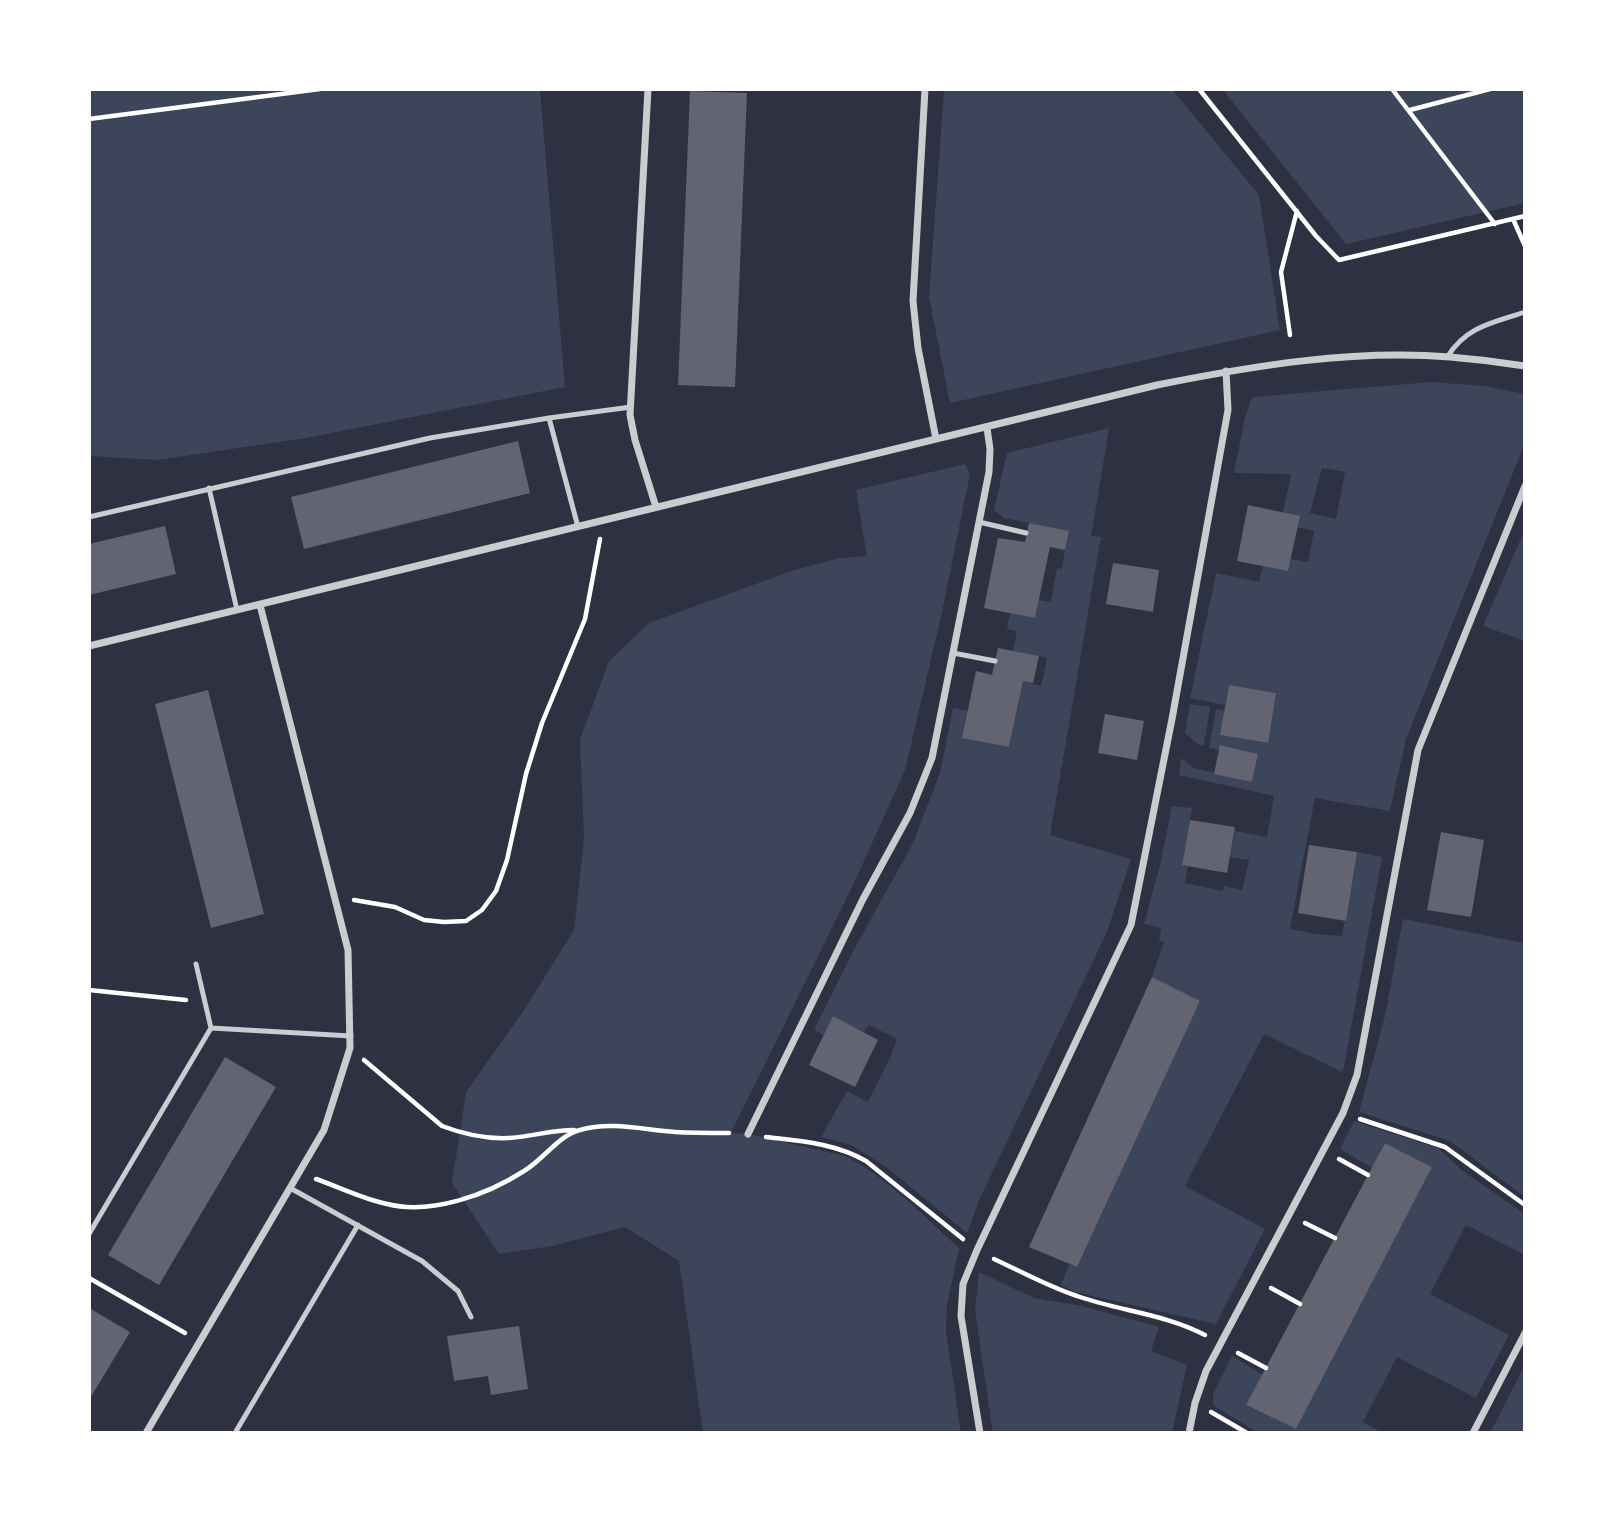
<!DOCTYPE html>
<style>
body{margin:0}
#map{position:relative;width:1614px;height:1522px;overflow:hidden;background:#2d3142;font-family:"Asap Condensed",sans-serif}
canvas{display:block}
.frame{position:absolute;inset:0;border:91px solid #fff;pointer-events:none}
</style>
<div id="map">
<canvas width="1614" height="1522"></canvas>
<div class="frame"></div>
</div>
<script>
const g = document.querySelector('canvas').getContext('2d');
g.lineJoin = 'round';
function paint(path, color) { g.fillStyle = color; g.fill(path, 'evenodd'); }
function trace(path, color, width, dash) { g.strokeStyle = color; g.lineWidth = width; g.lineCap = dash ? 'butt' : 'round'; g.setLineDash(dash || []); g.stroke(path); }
paint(new Path2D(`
 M 89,89 L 540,89 L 565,387 L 306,438 L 157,460 L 89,456 Z
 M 944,89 L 1172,89 L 1259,195 L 1280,330 L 950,403 L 929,297 Z
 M 1222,89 L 1525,89 L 1525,203 L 1346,244 Z
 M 1431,382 L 1484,386 L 1525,394 L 1525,443 L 1406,739 L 1390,811 L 1315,798 L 1290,929 L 1316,934 L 1342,936 L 1357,852 L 1382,857 L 1344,1067 L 1342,1072 L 1264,1034 L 1185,1186 L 1265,1229 L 1216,1324 L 1075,1292 L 1061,1285 L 1069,1264 L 1077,1267 L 1200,1001 L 1152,977 L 1164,942 L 1159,941 L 1161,928 L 1144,924 L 1160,865 L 1172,806 L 1192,808 L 1182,865 L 1188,866 L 1185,883 L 1223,891 L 1224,886 L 1242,890 L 1249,860 L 1230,857 L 1235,831 L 1267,837 L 1274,796 L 1179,775 L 1181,758 L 1194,768 L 1252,782 L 1258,754 L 1220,745 L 1219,750 L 1209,748 L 1216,709 L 1225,711 L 1221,735 L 1267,743 L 1276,693 L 1229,685 L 1225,705 L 1190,698 L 1216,573 L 1259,582 L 1263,566 L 1291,559 L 1308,562 L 1314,531 L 1297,527 L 1283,513 L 1291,474 L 1234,473 L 1245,418 L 1252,397 ZM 1322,468 L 1345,472 L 1336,519 L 1310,513 Z
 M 1109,428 L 1091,536 L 1101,537 L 1050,835 L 1131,859 L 1107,932 L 980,1198 L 967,1233 L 886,1167 L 851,1145 L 821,1137 L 847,1091 L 868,1102 L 890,1058 L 897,1039 L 869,1025 L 864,1032 L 833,1017 L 824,1035 L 814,1030 L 852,953 L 913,843 L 940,773 L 953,708 L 968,711 L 963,738 L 1009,747 L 1023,681 L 1041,686 L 1047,658 L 1013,651 L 1017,631 L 1007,629 L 1010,613 L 1035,618 L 1039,600 L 1051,602 L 1057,568 L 1062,569 L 1068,531 L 1004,518 L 994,510 L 1007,453 Z
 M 965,464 L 970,474 L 941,617 L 905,770 L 855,881 L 731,1133 L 748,1134 L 845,1156 C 888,1177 924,1217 959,1248 L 947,1305 L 946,1332 L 961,1433 L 703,1433 L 679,1261 L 625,1227 L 552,1246 L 499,1254 L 452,1183 L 466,1092 L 522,1013 L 574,930 L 584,839 L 580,740 L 609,661 L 649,623 L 794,570 L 840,558 L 867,556 L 856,490 Z
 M 1525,529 L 1525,641 L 1483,626 Z
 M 1190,704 L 1210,707 L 1204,745 L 1199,745 L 1185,733 Z
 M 1403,919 L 1524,943 L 1525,939 L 1525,1197 L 1450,1141 L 1359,1112 L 1385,1016 Z
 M 1354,1121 L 1438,1148 L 1464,1172 L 1525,1214 L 1525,1255 L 1466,1225 L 1430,1294 L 1509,1335 L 1476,1398 L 1397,1357 L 1363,1422 L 1383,1433 L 1259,1433 L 1219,1409 L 1213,1404 L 1213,1394 L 1232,1356 L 1263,1375 L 1247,1406 L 1296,1429 L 1432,1167 L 1386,1143 L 1372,1168 L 1340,1149 Z
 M 979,1272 L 1034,1298 L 1082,1306 L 1159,1327 L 1151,1351 L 1187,1365 L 1172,1433 L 993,1433 L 975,1311 Z
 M 1525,1365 L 1525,1433 L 1490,1433 Z`), '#3c4559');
paint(new Path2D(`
 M 690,91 L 747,93 L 735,387 L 678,385 Z
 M 518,441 L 530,493 L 304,549 L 291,497 Z
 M 1248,505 L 1300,516 L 1288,571 L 1237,561 Z
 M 1029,523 L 1069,531 L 1065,550 L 1050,547 L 1035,618 L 984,608 L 998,538 L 1025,542 Z
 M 165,526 L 176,574 L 89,595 L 89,544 Z
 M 1113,563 L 1159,570 L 1153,612 L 1106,604 Z
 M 998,648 L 1039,656 L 1033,683 L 1023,681 L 1009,747 L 962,738 L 976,671 L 992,675 Z
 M 1229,685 L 1276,693 L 1268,743 L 1220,735 Z
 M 208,690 L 264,914 L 211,928 L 155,704 Z
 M 1105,714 L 1144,721 L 1137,760 L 1098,753 Z
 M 1220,745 L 1258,754 L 1252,782 L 1214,774 Z
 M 1190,820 L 1235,827 L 1227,873 L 1182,865 Z
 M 1441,832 L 1484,840 L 1471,917 L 1427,910 Z
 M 1309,845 L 1357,852 L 1346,921 L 1298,913 Z
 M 1152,977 L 1200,1001 L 1077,1267 L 1029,1247 Z
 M 833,1016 L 878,1040 L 855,1087 L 809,1065 Z
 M 225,1057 L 276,1087 L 159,1285 L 108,1255 Z
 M 1385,1143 L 1432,1167 L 1296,1429 L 1246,1405 Z
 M 89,1308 L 130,1332 L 89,1400 Z
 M 519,1326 L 528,1389 L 491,1395 L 488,1376 L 454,1381 L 447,1336 Z`), '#626471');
trace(new Path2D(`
 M 1199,89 L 1316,236 L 1339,260 L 1525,216
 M 1392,89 L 1495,224
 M 1410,110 L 1490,89
 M 89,119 L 320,89
 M 1513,219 L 1525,246
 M 1290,335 L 1281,272 L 1297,211
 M 354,900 L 395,907 L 424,920 L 444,922 L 466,921 L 482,910 L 496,891 L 507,860 L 526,774 L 542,723 L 585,619 L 600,539
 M 89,990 L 186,1000
 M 364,1060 L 442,1126 C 463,1134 486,1139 508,1138 C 530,1137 551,1130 574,1130
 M 1360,1119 L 1445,1147 L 1525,1205
 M 766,1137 C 800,1141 835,1143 866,1161 L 963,1239
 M 1339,1159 L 1368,1175
 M 316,1179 C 339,1187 363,1199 387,1204 C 431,1215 487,1195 524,1171 C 543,1160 559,1135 580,1130 C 611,1121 644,1130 675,1132 C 693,1133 711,1133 729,1133
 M 1305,1223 L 1335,1238
 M 994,1259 C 1022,1272 1049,1287 1077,1296 C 1120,1311 1165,1314 1205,1335
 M 89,1278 L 185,1333
 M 1271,1288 L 1300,1304
 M 1238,1353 L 1266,1368
 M 1211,1412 L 1247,1433`), '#fff', 4.5);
trace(new Path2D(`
 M 1448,356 C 1467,326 1493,323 1525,312
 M 549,418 L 578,527
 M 209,488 L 237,610
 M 89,517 L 430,438 L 549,418 L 631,407
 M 979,522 L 1026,533
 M 953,653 L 995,661
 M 196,964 L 211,1028
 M 290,1188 L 422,1261 L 458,1291 L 471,1317
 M 89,1234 L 211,1028 L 351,1036
 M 235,1433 L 358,1225`), '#caccd0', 5);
trace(new Path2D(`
 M 648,89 L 630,415 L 635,440 L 656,507
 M 925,89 L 913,301 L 918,348 L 936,439
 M 89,646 L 1157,385 C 1252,366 1353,349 1450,357 C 1475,359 1500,362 1525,366
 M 748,1134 L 863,899 L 910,813 L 932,758 L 989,472 L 990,449 L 987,428
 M 146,1433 L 324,1130 L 350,1048 L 348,950 L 260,605
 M 980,1433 L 961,1316 L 963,1284 L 977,1250 L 1131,925 L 1172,719 L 1228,410 L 1226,371
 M 1189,1433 L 1195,1403 L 1206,1371 L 1343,1113 L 1357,1075 L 1418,750 L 1525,486
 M 1473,1433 L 1525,1333`), '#caccd0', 7);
</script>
